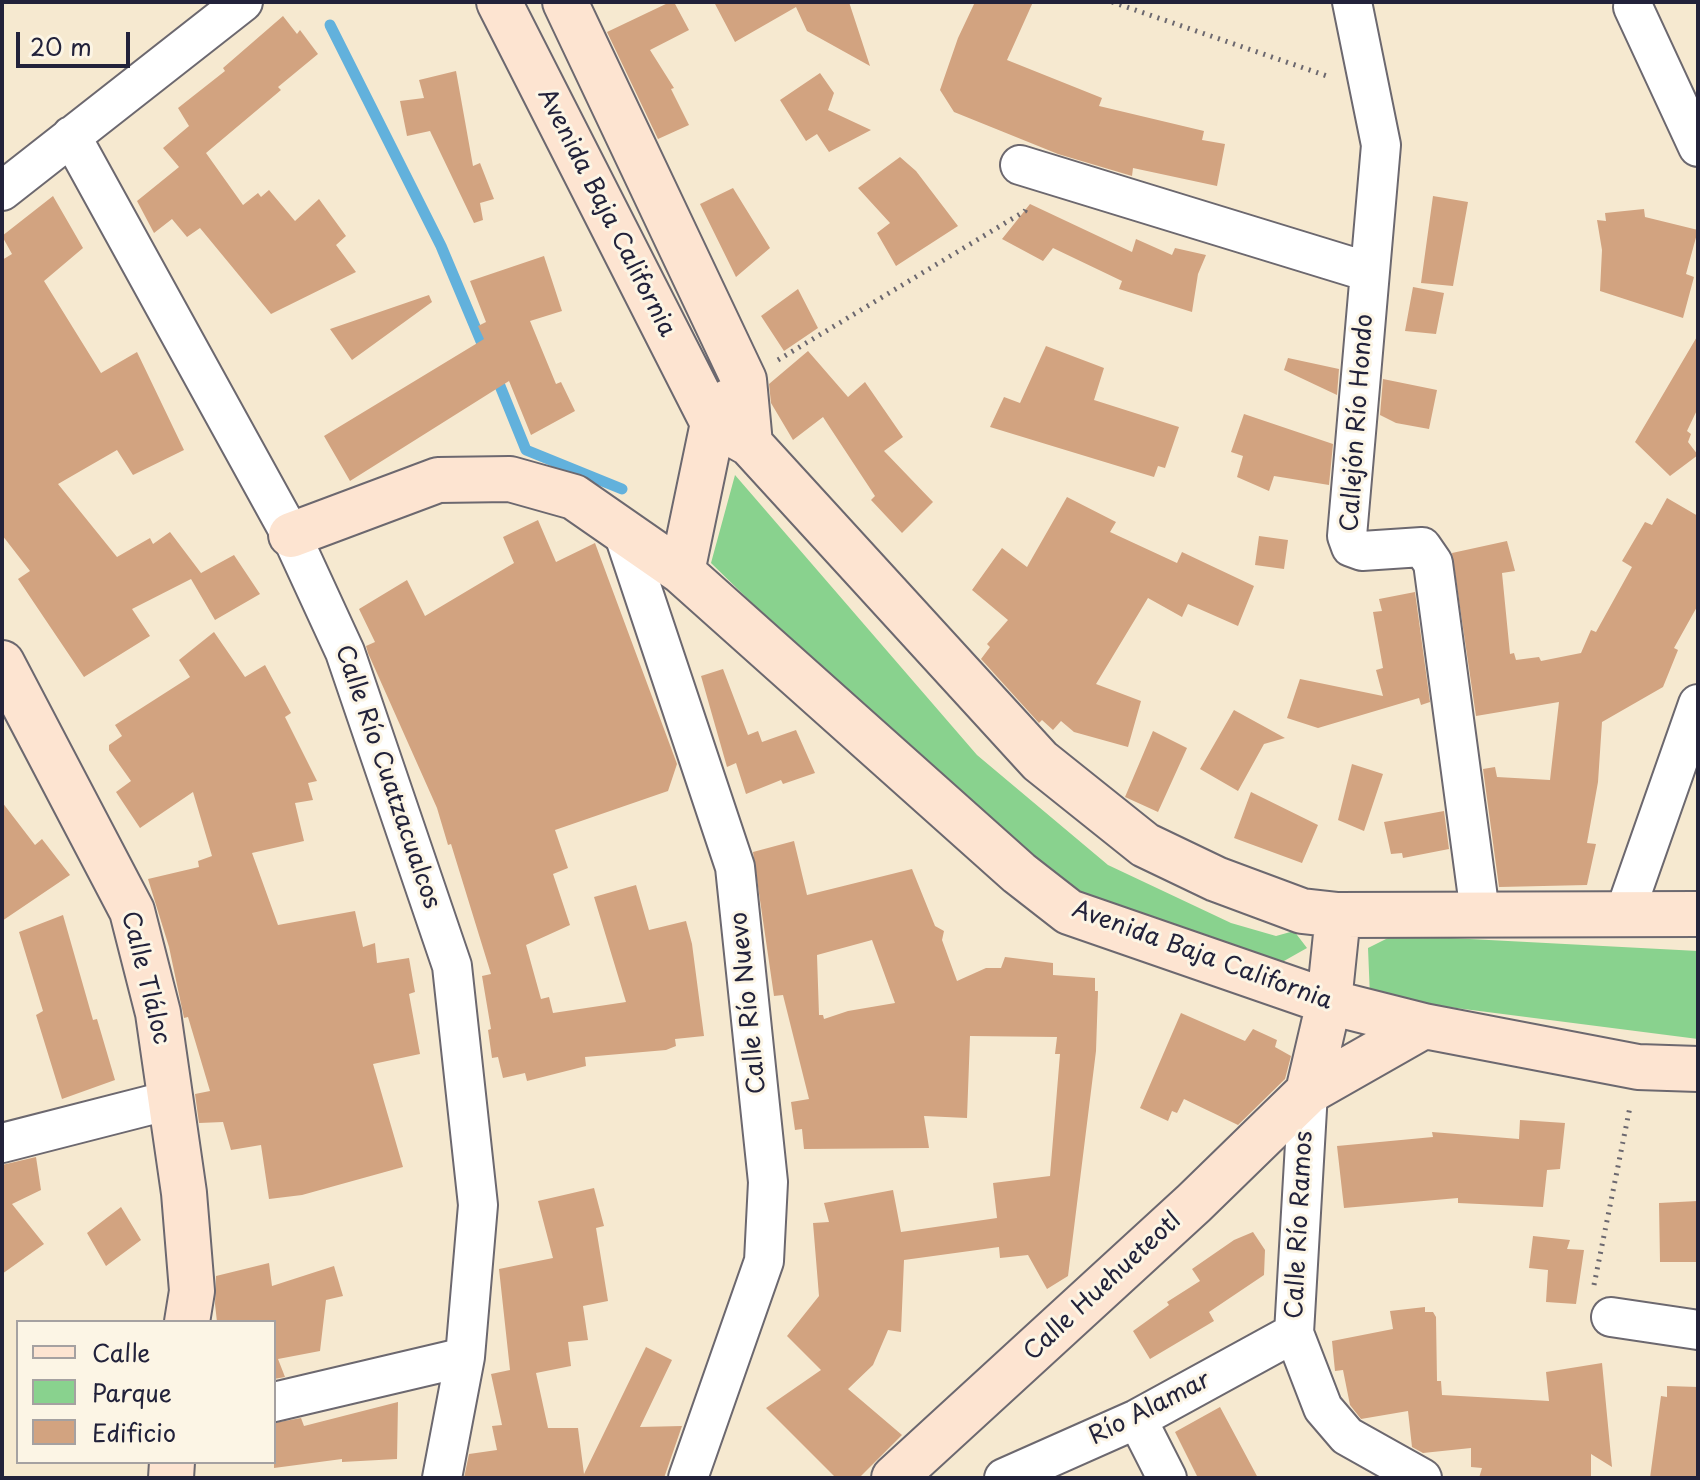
<!DOCTYPE html>
<meta charset="utf-8">
<style>
body{margin:0}
#map{position:relative;width:1700px;height:1480px;overflow:hidden;background:#f6e9d0;font-family:"Playpen Sans",sans-serif}
canvas{display:block}
.frame{position:absolute;inset:0;border:4px solid #22223b;pointer-events:none}
.legend{position:absolute;left:16px;top:1320px;width:260px;height:144px;box-sizing:border-box;background:#fcf5e5;border:2px solid #a5a1a1;margin:0;padding:10px 14px;list-style:none;font-size:24px;color:#22223b}
.legend li{display:flex;align-items:center;gap:16px;height:40px}
.legend b{width:40px;border:2px solid #a5a1a1}
.scale{position:absolute;left:16px;top:32px;width:114px;height:36px;box-sizing:border-box;border:4px solid #22223b;border-top:0;padding-left:10px;font-size:24px;line-height:28px;white-space:nowrap;color:#22223b;-webkit-text-stroke:6px #fcf5e5;paint-order:stroke}
</style>
<div id="map">
<canvas width="1700" height="1480"></canvas>
<div class="frame"></div>
<ul class="legend">
<li><b style="height:10px;background:#fde4d1"></b>Calle</li>
<li><b style="height:22px;background:#89d28e"></b>Parque</li>
<li><b style="height:22px;background:#d2a380"></b>Edificio</li>
</ul>
<div class="scale">20 m</div>
</div>
<script>
const g = document.querySelector('canvas').getContext('2d');
g.lineJoin = 'round';
function paint(path, color) { g.fillStyle = color; g.fill(path, 'evenodd'); }
function trace(path, color, width, dash) { g.strokeStyle = color; g.lineWidth = width; g.lineCap = dash ? 'butt' : 'round'; g.setLineDash(dash || []); g.stroke(path); }
function drawText(font, color, halo, rows, align = 'center') {
  g.font = font + ' "Playpen Sans",sans-serif'; g.lineWidth = 6; g.setLineDash([]); g.textBaseline = 'middle'; g.strokeStyle = halo; g.fillStyle = color; for (const [text, x, y, turn = 0] of rows) {
    g.save(); g.translate(x, y); g.rotate((+turn || 0) * Math.PI / 180); g.textAlign = isNaN(turn) ? turn : align; if (halo) g.strokeText(text, 0, 0); g.fillText(text, 0, 0); g.restore();
  }
}
paint(new Path2D(`
 M 735,475 L 977,755 L 1108,865 L 1231,923 L 1276,936 L 1294,931 L 1307,948 L 1268,970 L 1063,896 L 958,804 L 711,563 Z
 M 1394,935 L 1698,951 L 1698,1039 L 1370,997 L 1368,948 Z`), '#89d28e');
trace(new Path2D(`
 M 330,25 L 441,246 L 486,353
 M 496,376 L 526,450 L 622,489`), '#62b1dc', 11);
paint(new Path2D(`
 M 670,2 L 674,2 L 689,30 L 650,50 L 674,88 L 671,89 L 689,125 L 658,139 L 607,32 Z
 M 714,2 L 849,2 L 870,66 L 807,31 L 796,7 L 735,42 Z
 M 975,2 L 1033,2 L 1007,60 L 1102,98 L 1099,106 L 1204,131 L 1202,140 L 1225,144 L 1217,186 L 1133,168 L 1132,176 L 1058,154 L 954,112 L 940,90 L 958,38 Z
 M 283,16 L 297,34 L 300,30 L 318,54 L 278,87 L 281,90 L 206,153 L 243,205 L 258,193 L 261,197 L 269,190 L 295,221 L 319,199 L 346,236 L 336,245 L 356,272 L 271,314 L 200,228 L 187,237 L 172,219 L 154,233 L 137,201 L 179,167 L 163,148 L 189,126 L 178,108 L 225,71 L 223,68 Z
 M 456,71 L 473,166 L 480,163 L 494,199 L 480,203 L 483,220 L 474,223 L 430,131 L 407,136 L 400,101 L 424,98 L 419,80 Z
 M 820,73 L 834,93 L 828,110 L 871,130 L 829,152 L 817,134 L 806,141 L 780,100 Z
 M 900,157 L 916,171 L 958,226 L 896,266 L 877,233 L 890,223 L 858,188 Z
 M 733,188 L 770,248 L 736,277 L 700,204 Z
 M 53,196 L 83,248 L 44,281 L 101,373 L 137,352 L 184,450 L 133,475 L 117,450 L 58,484 L 117,557 L 150,538 L 153,544 L 170,532 L 201,573 L 234,555 L 260,594 L 215,620 L 191,579 L 132,609 L 150,636 L 84,677 L 18,579 L 30,571 L 2,535 L 2,260 L 12,254 L 2,236 Z
 M 1433,196 L 1468,202 L 1453,286 L 1421,283 Z
 M 1030,204 L 1132,252 L 1136,239 L 1172,255 L 1175,248 L 1206,255 L 1198,274 L 1192,312 L 1119,289 L 1122,281 L 1053,248 L 1043,261 L 1002,239 Z
 M 1644,209 L 1645,217 L 1698,230 L 1686,274 L 1694,277 L 1683,318 L 1600,291 L 1602,250 L 1597,220 L 1606,221 L 1605,213 Z
 M 544,256 L 562,311 L 530,321 L 556,384 L 561,382 L 575,411 L 531,435 L 509,381 L 350,481 L 324,436 L 484,339 L 478,326 L 486,322 L 470,281 Z
 M 1413,287 L 1444,293 L 1436,334 L 1405,331 Z
 M 798,289 L 818,328 L 784,351 L 761,316 Z
 M 429,295 L 432,302 L 352,360 L 330,329 Z
 M 1698,335 L 1698,408 L 1687,431 L 1691,434 L 1688,442 L 1698,455 L 1670,476 L 1635,442 Z
 M 1046,346 L 1104,368 L 1094,400 L 1179,427 L 1165,468 L 1158,466 L 1154,477 L 990,427 L 1004,397 L 1020,403 Z
 M 808,351 L 848,397 L 865,382 L 903,437 L 884,451 L 933,502 L 902,533 L 871,500 L 875,496 L 823,417 L 793,440 L 771,403 L 769,384 Z
 M 1288,358 L 1339,369 L 1337,395 L 1284,370 Z
 M 1383,379 L 1437,390 L 1429,429 L 1396,423 L 1380,415 Z
 M 1244,414 L 1333,444 L 1329,485 L 1274,476 L 1269,491 L 1237,477 L 1243,456 L 1231,452 Z
 M 1067,497 L 1116,522 L 1110,532 L 1177,563 L 1182,552 L 1254,586 L 1238,626 L 1188,604 L 1182,617 L 1148,598 L 1096,684 L 1141,701 L 1128,747 L 1074,732 L 1061,721 L 1053,730 L 1042,720 L 1039,723 L 981,659 L 990,647 L 987,644 L 1008,620 L 972,590 L 1002,548 L 1027,567 Z
 M 1667,498 L 1698,516 L 1698,605 L 1674,648 L 1678,650 L 1663,687 L 1602,722 L 1598,782 L 1587,843 L 1596,844 L 1587,885 L 1499,887 L 1483,769 L 1495,767 L 1497,777 L 1550,780 L 1559,702 L 1476,716 L 1452,553 L 1507,541 L 1515,571 L 1502,573 L 1510,654 L 1514,653 L 1516,660 L 1539,657 L 1541,661 L 1581,653 L 1591,630 L 1596,632 L 1632,567 L 1622,561 L 1645,522 L 1652,525 Z
 M 538,520 L 556,562 L 595,543 L 677,764 L 668,791 L 555,830 L 568,868 L 553,874 L 570,925 L 526,945 L 541,999 L 549,997 L 553,1013 L 626,1002 L 594,897 L 636,885 L 649,930 L 686,921 L 692,944 L 704,1036 L 675,1039 L 676,1046 L 666,1050 L 585,1057 L 586,1066 L 527,1081 L 525,1073 L 503,1078 L 498,1057 L 492,1058 L 488,1030 L 491,1029 L 482,976 L 491,974 L 451,844 L 448,845 L 437,808 L 368,653 L 366,646 L 375,642 L 359,609 L 407,580 L 425,616 L 514,563 L 503,537 Z
 M 1259,536 L 1288,540 L 1284,569 L 1255,565 Z
 M 1415,592 L 1430,702 L 1421,705 L 1419,698 L 1318,728 L 1287,718 L 1300,679 L 1383,696 L 1376,670 L 1383,668 L 1373,612 L 1382,611 L 1379,599 Z
 M 214,632 L 245,677 L 265,665 L 291,713 L 285,717 L 317,781 L 308,783 L 313,800 L 295,803 L 304,841 L 252,853 L 278,925 L 355,911 L 363,947 L 375,943 L 377,963 L 409,958 L 415,992 L 409,994 L 420,1054 L 373,1064 L 403,1167 L 302,1195 L 269,1199 L 261,1145 L 231,1150 L 223,1122 L 199,1123 L 195,1094 L 210,1091 L 188,1017 L 184,1018 L 169,947 L 148,879 L 199,867 L 198,861 L 212,856 L 193,792 L 140,828 L 116,792 L 131,781 L 109,750 L 109,745 L 122,736 L 115,725 L 190,677 L 179,660 Z
 M 723,669 L 748,735 L 758,731 L 762,742 L 796,730 L 815,773 L 783,784 L 781,780 L 746,794 L 736,763 L 727,767 L 701,676 Z
 M 1234,710 L 1285,738 L 1264,744 L 1238,791 L 1200,769 Z
 M 1153,731 L 1187,748 L 1158,812 L 1125,797 Z
 M 1352,764 L 1383,774 L 1364,831 L 1338,820 Z
 M 1251,792 L 1318,825 L 1302,863 L 1234,838 Z
 M 2,802 L 35,845 L 42,839 L 70,875 L 2,921 Z
 M 1444,811 L 1449,849 L 1403,858 L 1402,853 L 1391,854 L 1384,822 Z
 M 794,841 L 807,895 L 912,869 L 935,926 L 944,931 L 942,940 L 957,981 L 986,968 L 1001,968 L 1005,957 L 1053,963 L 1053,975 L 1095,978 L 1095,991 L 1098,991 L 1096,1051 L 1068,1276 L 1047,1289 L 1028,1255 L 1000,1258 L 999,1247 L 904,1260 L 901,1332 L 888,1330 L 873,1365 L 848,1389 L 902,1435 L 859,1478 L 836,1478 L 766,1408 L 821,1370 L 787,1336 L 819,1296 L 813,1223 L 829,1222 L 824,1203 L 893,1190 L 901,1232 L 997,1218 L 993,1183 L 1050,1176 L 1060,1054 L 1055,1054 L 1057,1037 L 970,1036 L 967,1118 L 924,1116 L 929,1148 L 804,1149 L 802,1129 L 795,1130 L 791,1102 L 809,1099 L 783,995 L 774,996 L 753,852 ZM 872,940 L 895,1003 L 848,1011 L 824,1019 L 823,1015 L 819,1015 L 817,955 Z
 M 63,915 L 93,1020 L 97,1019 L 115,1080 L 62,1099 L 36,1015 L 43,1011 L 19,932 Z
 M 1181,1013 L 1245,1041 L 1253,1029 L 1277,1040 L 1275,1047 L 1291,1056 L 1285,1079 L 1238,1125 L 1184,1099 L 1177,1113 L 1172,1111 L 1168,1121 L 1140,1108 Z
 M 1520,1120 L 1565,1123 L 1560,1169 L 1547,1170 L 1543,1207 L 1458,1203 L 1458,1198 L 1344,1208 L 1337,1146 L 1433,1137 L 1432,1132 L 1519,1139 Z
 M 36,1157 L 41,1190 L 12,1204 L 44,1244 L 2,1274 L 2,1165 Z
 M 594,1188 L 604,1226 L 596,1228 L 608,1301 L 583,1306 L 588,1340 L 568,1342 L 571,1366 L 536,1373 L 548,1428 L 578,1428 L 584,1474 L 646,1347 L 672,1360 L 640,1427 L 682,1426 L 664,1478 L 464,1478 L 469,1454 L 497,1450 L 492,1426 L 502,1425 L 491,1374 L 510,1370 L 499,1269 L 553,1258 L 538,1201 Z
 M 1698,1201 L 1698,1262 L 1660,1262 L 1659,1203 Z
 M 121,1207 L 141,1240 L 106,1266 L 87,1233 Z
 M 1253,1232 L 1265,1250 L 1264,1275 L 1209,1312 L 1214,1321 L 1150,1359 L 1133,1331 L 1169,1305 L 1167,1302 L 1200,1281 L 1192,1269 L 1234,1240 Z
 M 1533,1236 L 1570,1240 L 1567,1249 L 1584,1250 L 1576,1304 L 1546,1302 L 1548,1270 L 1529,1268 Z
 M 269,1263 L 272,1286 L 334,1266 L 343,1296 L 326,1300 L 320,1351 L 278,1359 L 285,1377 L 274,1379 L 274,1322 L 217,1322 L 215,1304 L 216,1276 Z
 M 1425,1307 L 1425,1312 L 1433,1312 L 1436,1317 L 1437,1381 L 1441,1381 L 1442,1395 L 1549,1401 L 1546,1372 L 1602,1363 L 1612,1467 L 1591,1454 L 1591,1478 L 1479,1478 L 1482,1468 L 1471,1467 L 1471,1448 L 1423,1453 L 1412,1447 L 1408,1411 L 1361,1419 L 1350,1405 L 1343,1370 L 1335,1371 L 1332,1341 L 1393,1329 L 1390,1311 Z
 M 1667,1386 L 1698,1387 L 1698,1478 L 1650,1478 L 1661,1396 L 1667,1397 Z
 M 398,1402 L 397,1459 L 342,1462 L 342,1459 L 274,1468 L 274,1423 L 301,1418 L 304,1426 Z
 M 1220,1407 L 1258,1478 L 1198,1478 L 1175,1432 Z`), '#d2a380');
const street = new Path2D(`
 M 1352,2 L 1381,145 L 1347,536 L 1351,547 L 1362,551 L 1422,547 L 1433,563 L 1480,913
 M 1633,7 L 1698,147
 M 71,136 L 291,535 L 345,652 L 452,966 L 478,1205 L 465,1357 L 442,1478
 M 1020,165 L 1369,272
 M 2,191 L 243,2
 M 623,532 L 735,867 L 768,1182 L 764,1261 L 688,1478
 M 1625,912 L 1698,704
 M 1308,1092 L 1294,1333 L 1323,1408 L 1347,1436 L 1422,1478
 M 2,1143 L 170,1100
 M 1611,1317 L 1698,1330
 M 274,1402 L 465,1357
 M 1137,1419 L 1167,1478
 M 1004,1478 L 1137,1419 L 1294,1333`);
const secondary = new Path2D(`
 M 499,2 L 713,423 L 750,444 L 1040,761 L 1145,845 L 1216,879 L 1302,911 L 1338,915 L 1698,914
 M 565,2 L 744,380 L 750,444
 M 291,535 L 438,480 L 510,479 L 574,497 L 682,572 L 1019,873 L 1069,912 L 1329,1002 L 1424,1026 L 1638,1067 L 1698,1069
 M 682,572 L 713,423 L 728,402
 M 2,663 L 132,911 L 158,1013 L 184,1193 L 192,1291 L 187,1322
 M 1308,1092 L 1329,1002 L 1338,915
 M 171,1478 L 172,1462
 M 894,1478 L 1194,1203 L 1308,1092 L 1424,1026`);
trace(street, '#6c686f', 42);
trace(secondary, '#6c686f', 48);
trace(new Path2D(`
 M 1112,2 L 1327,76
 M 778,360 L 1025,211 L 1027,206
 M 1594,1285 L 1630,1107`), '#6c686f', 5, [2, 6]);
trace(street, '#fff', 38);
trace(secondary, '#fde4d1', 44);
drawText('24px', '#22223b', '#fcf5e5', [
 ["Avenida Baja California",606,213,63],
 ["Callejón Río Hondo",1358,423,-86],
 ["Calle Río Cuatzacualcos",387,777,71],
 ["Avenida Baja California",1202,956,20],
 ["Calle Tláloc",145,978,76],
 ["Calle Río Nuevo",749,1003,-96],
 ["Calle Río Ramos",1300,1225,-87],
 ["Calle Huehueteotl",1103,1287,-43],
 ["Río Alamar",1150,1409,-27]
]);
</script>
